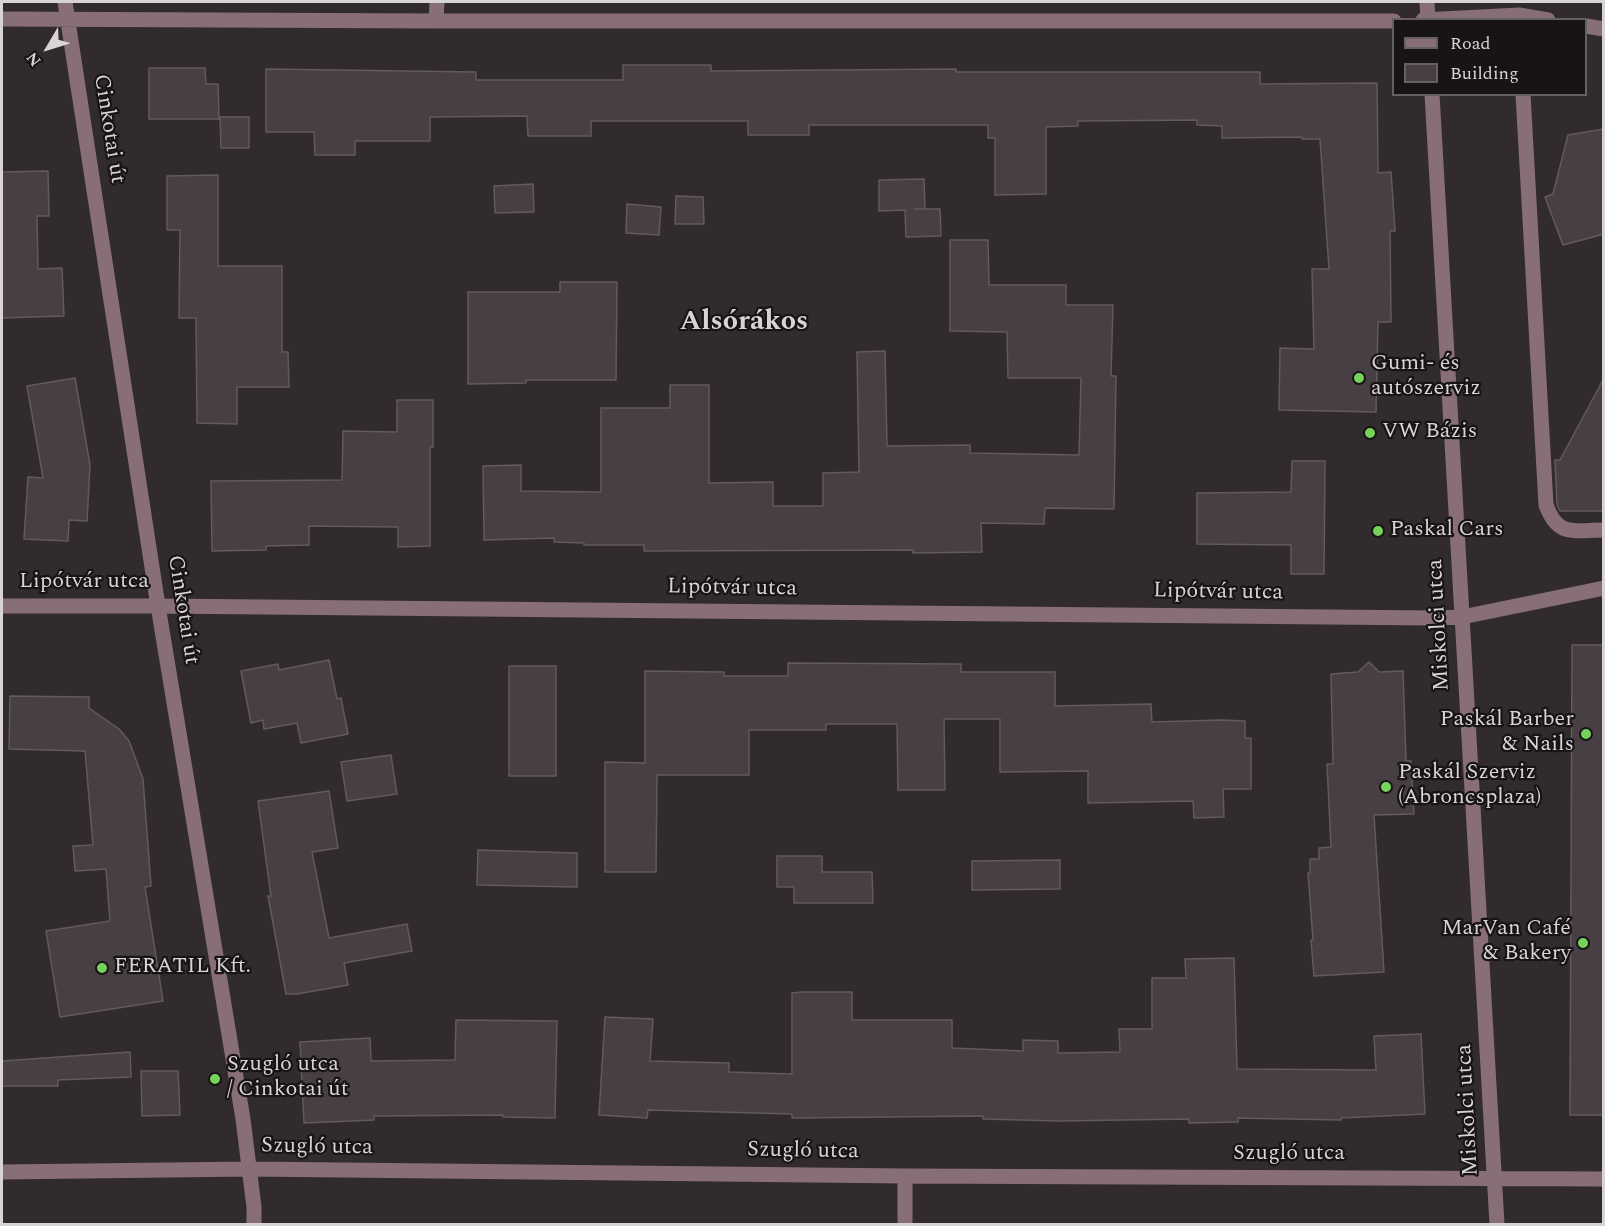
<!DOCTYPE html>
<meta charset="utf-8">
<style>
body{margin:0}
#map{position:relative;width:1605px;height:1226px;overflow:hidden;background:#322b2e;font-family:Spectral,serif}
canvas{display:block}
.frame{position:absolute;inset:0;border:3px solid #d8d3d5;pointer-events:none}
.legend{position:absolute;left:1392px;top:18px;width:195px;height:78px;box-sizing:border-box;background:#181416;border:2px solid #656062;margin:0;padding:8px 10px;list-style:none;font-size:18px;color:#d8d3d5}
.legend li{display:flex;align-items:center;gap:12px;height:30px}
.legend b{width:30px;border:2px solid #656062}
.north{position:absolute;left:18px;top:18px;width:60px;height:60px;-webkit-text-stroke:4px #181416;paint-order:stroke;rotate:232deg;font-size:16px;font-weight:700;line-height:24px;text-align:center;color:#d8d3d5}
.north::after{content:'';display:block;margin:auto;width:21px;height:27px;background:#d8d3d5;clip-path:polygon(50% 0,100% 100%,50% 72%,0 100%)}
</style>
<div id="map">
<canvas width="1605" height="1226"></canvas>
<div class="frame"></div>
<ul class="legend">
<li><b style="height:8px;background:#876e79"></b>Road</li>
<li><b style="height:16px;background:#473f43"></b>Building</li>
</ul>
<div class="north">N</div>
</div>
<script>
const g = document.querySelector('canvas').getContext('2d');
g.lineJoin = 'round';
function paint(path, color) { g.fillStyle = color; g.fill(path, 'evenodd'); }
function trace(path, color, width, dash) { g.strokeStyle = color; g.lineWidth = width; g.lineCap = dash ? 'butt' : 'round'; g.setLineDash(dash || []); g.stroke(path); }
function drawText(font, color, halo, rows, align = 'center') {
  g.font = font + ' Spectral,serif'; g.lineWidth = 4.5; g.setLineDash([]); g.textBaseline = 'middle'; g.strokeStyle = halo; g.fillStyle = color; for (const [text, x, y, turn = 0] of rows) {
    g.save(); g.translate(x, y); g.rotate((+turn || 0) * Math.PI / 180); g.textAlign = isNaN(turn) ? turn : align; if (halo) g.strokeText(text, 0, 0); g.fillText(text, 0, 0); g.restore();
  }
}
const building = new Path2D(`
 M 623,65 L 711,65 L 711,71 L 956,69 L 956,72 L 1260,72 L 1260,84 L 1377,83 L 1378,173 L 1391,172 L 1395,231 L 1390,231 L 1391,322 L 1378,322 L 1376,412 L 1279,410 L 1280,348 L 1314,349 L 1312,269 L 1329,269 L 1320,139 L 1302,139 L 1302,137 L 1222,138 L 1222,126 L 1197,125 L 1197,120 L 1078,121 L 1078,126 L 1046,127 L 1046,194 L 995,195 L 995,138 L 988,138 L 988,125 L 809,125 L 809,135 L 748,135 L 748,121 L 591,121 L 591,136 L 528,136 L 527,116 L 430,117 L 430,141 L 355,141 L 355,155 L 315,155 L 314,132 L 266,132 L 266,69 L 476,72 L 476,80 L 623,80 Z
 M 149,68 L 205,68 L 206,84 L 218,84 L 219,119 L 149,119 Z
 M 220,117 L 249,117 L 249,148 L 221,148 Z
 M 1604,129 L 1604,234 L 1563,245 L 1545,197 L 1553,194 L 1568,135 Z
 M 48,171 L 49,216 L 37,216 L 38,269 L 62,268 L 64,316 L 2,318 L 2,172 Z
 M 218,175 L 218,266 L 282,266 L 282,352 L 288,352 L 289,387 L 237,387 L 237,424 L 197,423 L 196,318 L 179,318 L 180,230 L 167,230 L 167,176 Z
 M 924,179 L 925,209 L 915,209 L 940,209 L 941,236 L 906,237 L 905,210 L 879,211 L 879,180 Z
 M 533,184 L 534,212 L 495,213 L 494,186 Z
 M 676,196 L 703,197 L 704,224 L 675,224 Z
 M 627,204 L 661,207 L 659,235 L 626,233 Z
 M 950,240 L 988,240 L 989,285 L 1066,285 L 1066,305 L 1113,305 L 1111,376 L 1116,376 L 1114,509 L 1045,508 L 1044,524 L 981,523 L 982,552 L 913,553 L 913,550 L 644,551 L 644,545 L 584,545 L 584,543 L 554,542 L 554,538 L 484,540 L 483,466 L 521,465 L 521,491 L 601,492 L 601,408 L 670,408 L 670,385 L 709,385 L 709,483 L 773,482 L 773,506 L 823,506 L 823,473 L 859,472 L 857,352 L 885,351 L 887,446 L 970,445 L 970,453 L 1079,455 L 1081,378 L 1008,378 L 1007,332 L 950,331 Z
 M 560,282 L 617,282 L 616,380 L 526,380 L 526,383 L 468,384 L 468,292 L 560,292 Z
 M 75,378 L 90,465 L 87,521 L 69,520 L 68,541 L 24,539 L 28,477 L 43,478 L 27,386 Z
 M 1604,378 L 1604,511 L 1560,511 L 1557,505 L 1555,460 L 1560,460 Z
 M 397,400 L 433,400 L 433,447 L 430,447 L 430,546 L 398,547 L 398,527 L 309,526 L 309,545 L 266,546 L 266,550 L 212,551 L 211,481 L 342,480 L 343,431 L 397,432 Z
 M 1292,461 L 1325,461 L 1324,574 L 1291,574 L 1291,545 L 1197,544 L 1197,493 L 1291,492 Z
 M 1572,645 L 1604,645 L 1604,1115 L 1570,1115 Z
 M 329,660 L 337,699 L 341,698 L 348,734 L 301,743 L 297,723 L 264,729 L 263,720 L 251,723 L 241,671 L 278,664 L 279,670 Z
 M 1369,662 L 1379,672 L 1403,671 L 1406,761 L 1411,761 L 1414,814 L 1374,815 L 1384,972 L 1314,976 L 1311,940 L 1313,940 L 1308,873 L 1310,873 L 1310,859 L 1319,859 L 1319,848 L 1331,847 L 1327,764 L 1333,764 L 1331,674 L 1358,672 Z
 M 788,663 L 961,664 L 961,672 L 1055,672 L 1055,706 L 1151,704 L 1152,722 L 1221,720 L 1245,721 L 1245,738 L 1251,738 L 1251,789 L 1223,789 L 1224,817 L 1194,818 L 1193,801 L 1088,803 L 1088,771 L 1000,772 L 1000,719 L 944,719 L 945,790 L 898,790 L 897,724 L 826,724 L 826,730 L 749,730 L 749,775 L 657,775 L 656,872 L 605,872 L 605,762 L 645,763 L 645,671 L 724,672 L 724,676 L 788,676 Z
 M 509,666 L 556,666 L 556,776 L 509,776 Z
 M 10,696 L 89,697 L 89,708 L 119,729 L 129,741 L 143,779 L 151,886 L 145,887 L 163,1001 L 60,1017 L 46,931 L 110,921 L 106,869 L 75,871 L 73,846 L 93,845 L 85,751 L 9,749 Z
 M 391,755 L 397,794 L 347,801 L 341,762 Z
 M 329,791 L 338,848 L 312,852 L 329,938 L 407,924 L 412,951 L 344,963 L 348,985 L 297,994 L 286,994 L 268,896 L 271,896 L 258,801 Z
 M 478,850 L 577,853 L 577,887 L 477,885 Z
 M 777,856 L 822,856 L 822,872 L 872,872 L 873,903 L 794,903 L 794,887 L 777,887 Z
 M 1060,860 L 1060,889 L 972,890 L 972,861 Z
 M 1234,958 L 1237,1069 L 1376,1070 L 1374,1036 L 1421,1034 L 1425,1114 L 1341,1118 L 1341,1120 L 1238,1118 L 1238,1122 L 1189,1123 L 1189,1119 L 1058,1121 L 983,1119 L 983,1116 L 792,1118 L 792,1114 L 648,1110 L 647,1118 L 599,1115 L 605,1017 L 653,1019 L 650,1061 L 729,1063 L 729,1072 L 792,1074 L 792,993 L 803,992 L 852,992 L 852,1020 L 952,1020 L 952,1048 L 1023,1051 L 1023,1040 L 1058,1041 L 1058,1053 L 1120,1052 L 1119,1029 L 1152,1029 L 1152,978 L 1186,978 L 1185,959 Z
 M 456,1020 L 557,1021 L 555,1118 L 503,1117 L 503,1115 L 374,1116 L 374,1120 L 304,1123 L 300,1042 L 370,1038 L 371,1061 L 455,1060 Z
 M 130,1052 L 131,1077 L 58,1080 L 58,1086 L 2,1086 L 2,1061 Z
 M 141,1071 L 178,1071 L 180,1115 L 142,1116 Z`);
paint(building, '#473f43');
trace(building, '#625a5d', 1.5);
trace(new Path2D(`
 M 65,2 L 158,606 L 243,1119 L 254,1207 L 254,1224
 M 1427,2 L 1428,20
 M 1519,15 L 1548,20
 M 2,19 L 436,21 L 1394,21
 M 1423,20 L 1519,15 L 1519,20
 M 436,21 L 437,2
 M 1586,26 L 1604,29
 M 1432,94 L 1497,1224
 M 1523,94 L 1546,505 C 1558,538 1574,530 1604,530
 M 2,606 L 158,606 L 1434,618 L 1462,617 L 1604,588
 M 2,1172 L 250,1169 L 905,1176 L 1604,1179
 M 905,1224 L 905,1176`), '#876e79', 15);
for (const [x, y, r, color] of [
 [1359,378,6,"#76d25a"],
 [1370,433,6,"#76d25a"],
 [1378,531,6,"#76d25a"],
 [1586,734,6,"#76d25a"],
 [1386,787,6,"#76d25a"],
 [1583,943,6,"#76d25a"],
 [102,968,6,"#76d25a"],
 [215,1079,6,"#76d25a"]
]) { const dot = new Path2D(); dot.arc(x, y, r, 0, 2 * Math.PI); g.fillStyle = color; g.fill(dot); trace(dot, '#181416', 2); }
drawText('22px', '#d8d3d5', '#181416', [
 ["Cinkotai út",108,129,81],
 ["Lipótvár utca",84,583],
 ["Lipótvár utca",732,589,1],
 ["Lipótvár utca",1218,593,1],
 ["Cinkotai út",182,610,81],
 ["Miskolci utca",1440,625,-93],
 ["Miskolci utca",1469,1110,-93],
 ["Szugló utca",317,1148,1],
 ["Szugló utca",803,1152,1],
 ["Szugló utca",1289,1155]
]);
drawText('22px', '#d8d3d5', '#181416', [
 ["Gumi- és",1371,365],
 ["autószerviz",1371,390],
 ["VW Bázis",1382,433],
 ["Paskal Cars",1390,531],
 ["Paskál Barber",1574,721,"right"],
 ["& Nails",1574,746,"right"],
 ["Paskál Szerviz",1398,774],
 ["(Abroncsplaza)",1398,799],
 ["MarVan Café",1571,930,"right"],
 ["& Bakery",1571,955,"right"],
 ["FERATIL Kft.",114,968],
 ["Szugló utca",227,1066],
 ["/ Cinkotai út",227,1091]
], 'left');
drawText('bold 28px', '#d8d3d5', '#181416', [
 ["Alsórákos",744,324]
]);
</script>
